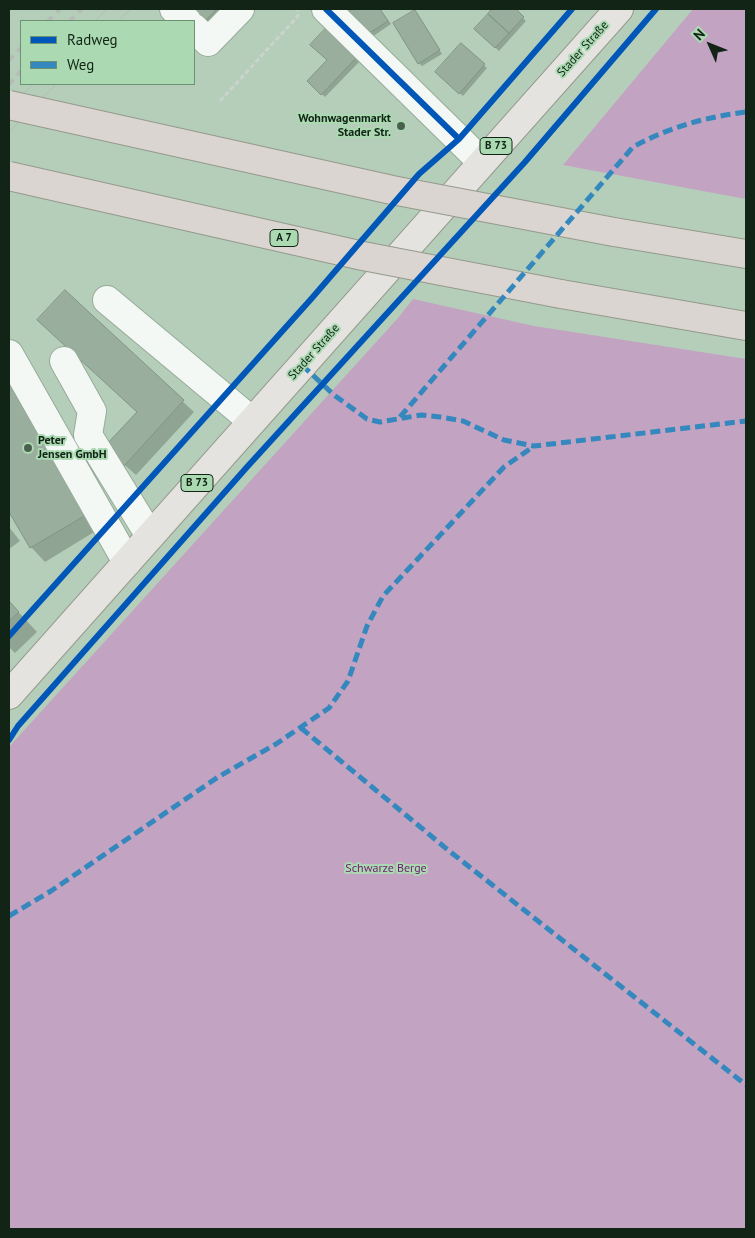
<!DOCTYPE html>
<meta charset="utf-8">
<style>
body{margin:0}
#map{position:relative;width:755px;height:1238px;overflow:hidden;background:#b4ceb9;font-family:"PT Sans",sans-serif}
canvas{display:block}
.frame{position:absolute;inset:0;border:10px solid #122415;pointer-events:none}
.legend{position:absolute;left:20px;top:20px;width:175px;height:65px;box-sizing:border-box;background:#aad9b2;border:1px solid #6d9173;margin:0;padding:6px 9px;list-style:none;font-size:15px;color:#122415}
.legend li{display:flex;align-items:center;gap:10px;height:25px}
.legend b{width:25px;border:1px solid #6d9173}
.north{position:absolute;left:685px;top:20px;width:50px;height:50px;-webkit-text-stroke:4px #aad9b2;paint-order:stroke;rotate:314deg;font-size:14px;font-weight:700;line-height:20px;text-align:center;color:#122415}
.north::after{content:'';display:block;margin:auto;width:18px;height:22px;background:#122415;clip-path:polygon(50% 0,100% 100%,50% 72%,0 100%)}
</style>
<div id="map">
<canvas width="755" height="1238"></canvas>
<div class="frame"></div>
<ul class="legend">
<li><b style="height:6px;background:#0057b8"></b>Radweg</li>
<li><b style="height:6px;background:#3488bd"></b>Weg</li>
</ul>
<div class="north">N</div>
</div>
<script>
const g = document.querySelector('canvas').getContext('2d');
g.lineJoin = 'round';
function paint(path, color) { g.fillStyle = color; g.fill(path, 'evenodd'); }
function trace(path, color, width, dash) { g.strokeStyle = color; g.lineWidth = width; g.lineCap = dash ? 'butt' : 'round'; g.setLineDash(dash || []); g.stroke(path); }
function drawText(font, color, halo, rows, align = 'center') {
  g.font = font + ' "PT Sans",sans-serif'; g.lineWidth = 4; g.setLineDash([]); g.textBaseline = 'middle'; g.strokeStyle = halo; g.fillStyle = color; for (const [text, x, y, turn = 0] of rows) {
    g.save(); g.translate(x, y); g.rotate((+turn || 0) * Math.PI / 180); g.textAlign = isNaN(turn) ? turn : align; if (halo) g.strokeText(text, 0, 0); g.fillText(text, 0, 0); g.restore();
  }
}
paint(new Path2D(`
 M 693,9 L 746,9 L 746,199 L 563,165 Z
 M 413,299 L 534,326 L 746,359 L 746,1229 L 9,1229 L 9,747 L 398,318 Z`), '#c3a3c2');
paint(new Path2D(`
 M 191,9 L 238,9 L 215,33 Z
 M 355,9 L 380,9 L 391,24 L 369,39 L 350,12 Z
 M 494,9 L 514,9 L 526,21 L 499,51 L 476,29 Z
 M 415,11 L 442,54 L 422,66 L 419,63 Z
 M 327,28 L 361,60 L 325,97 L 308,81 L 328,60 Z
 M 461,45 L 487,68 L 463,96 L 436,72 Z
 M 65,292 L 194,412 L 136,475 L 117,458 L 138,412 Z
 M 9,375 L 99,529 L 45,562 L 31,547 L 9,510 Z
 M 9,527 L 20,541 L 9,549 Z
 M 9,602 L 37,632 L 15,653 L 9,647 Z`), '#0003');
const building = new Path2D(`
 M 189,9 L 217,9 L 203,23 Z
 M 353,9 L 380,9 L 388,21 L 365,36 L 349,12 Z
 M 492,9 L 516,9 L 524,17 L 509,33 L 488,14 Z
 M 415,10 L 440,50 L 418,64 L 393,23 Z
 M 488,14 L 509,33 L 495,48 L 474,29 Z
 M 327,27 L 358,56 L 321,95 L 307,81 L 327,60 L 310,45 Z
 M 461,43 L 485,64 L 459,94 L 435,72 Z
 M 65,290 L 184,400 L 124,466 L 104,447 L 137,412 L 37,320 Z
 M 9,383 L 86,515 L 30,548 L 9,512 Z
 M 9,601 L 19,612 L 9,621 Z`);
paint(building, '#9aae9d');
trace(building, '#809484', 1);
const minor = new Path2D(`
 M 174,9 L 187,21
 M 326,9 L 482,162
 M 194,28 L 208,42 L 240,9
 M 107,300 L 252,421
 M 9,354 L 127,562
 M 64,361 L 92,411 L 88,435 L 150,536`);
const major = new Path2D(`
 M 9,695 L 619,9`);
const highway = new Path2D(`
 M 614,232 L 746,254
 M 561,294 L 746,326`);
trace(minor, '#97ab9a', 30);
trace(major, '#95998c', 30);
trace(highway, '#95998c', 30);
trace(new Path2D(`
 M 220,101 L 298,16 L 297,9
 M 525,162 L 656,9`), '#cbd3cd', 3, [5, 2.5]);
trace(minor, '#f4f8f4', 28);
trace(major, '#e4e3df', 28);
trace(highway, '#dad5d1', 28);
trace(new Path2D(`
 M 95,21 L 107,9
 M 118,21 L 131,9
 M 9,108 L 33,84
 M 9,132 L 56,84`), '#b5bbb6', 1);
trace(new Path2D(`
 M 48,21 L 60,9
 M 70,21 L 82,9
 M 9,60 L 21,48
 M 9,84 L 21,71`), '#b5bbb6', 4, [6, 6]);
const highwayBridge = new Path2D(`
 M 9,105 L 392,190 L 614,232
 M 9,176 L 363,256 L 561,294`);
trace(highwayBridge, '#95998c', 30, []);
trace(highwayBridge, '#dad5d1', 28);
trace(new Path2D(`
 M 302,365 L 334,395 L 367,419 L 380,422 L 421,415 L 440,417 L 463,421 L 504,440 L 534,446 L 746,421
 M 400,417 L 633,147 C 669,127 706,117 746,112
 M 301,728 L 448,850 L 746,1085
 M 9,916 L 51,891 L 218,777 L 276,744 L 329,708 L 348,681 L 367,626 L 383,596 L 504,467 L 534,446`), '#3488bd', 5, [10, 5]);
trace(new Path2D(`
 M 326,9 L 459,139
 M 9,636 L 312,298 L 419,174 L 459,139 L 572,9
 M 9,740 L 18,726 L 247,467 L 525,162 L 656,9`), '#0057b8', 6);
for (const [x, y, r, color] of [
 [401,126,5,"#4b604e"],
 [28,448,5,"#4b604e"]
]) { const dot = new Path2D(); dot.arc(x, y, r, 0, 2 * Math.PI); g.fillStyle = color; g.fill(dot); trace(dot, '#aad9b2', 2); }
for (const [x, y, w] of [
 [496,146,32],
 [284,238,28],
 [197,483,32]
]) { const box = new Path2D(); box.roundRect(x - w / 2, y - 8.5, w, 17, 4); g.fillStyle = '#aad9b2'; g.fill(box); trace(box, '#122415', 1); }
drawText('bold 11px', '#122415', null, [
 ["B 73",496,146],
 ["A 7",284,238],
 ["B 73",197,483]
]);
drawText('12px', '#122415', '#aad9b2', [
 ["Stader Straße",583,49,-48],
 ["Stader Straße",314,352,-48]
]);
drawText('bold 12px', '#122415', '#aad9b2', [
 ["Wohnwagenmarkt",391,119],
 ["Stader Str.",391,133],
 ["Peter",38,441,"left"],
 ["Jensen GmbH",38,455,"left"]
], 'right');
drawText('12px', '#721c6f', '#aad9b2', [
 ["Schwarze Berge",386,869]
]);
</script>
